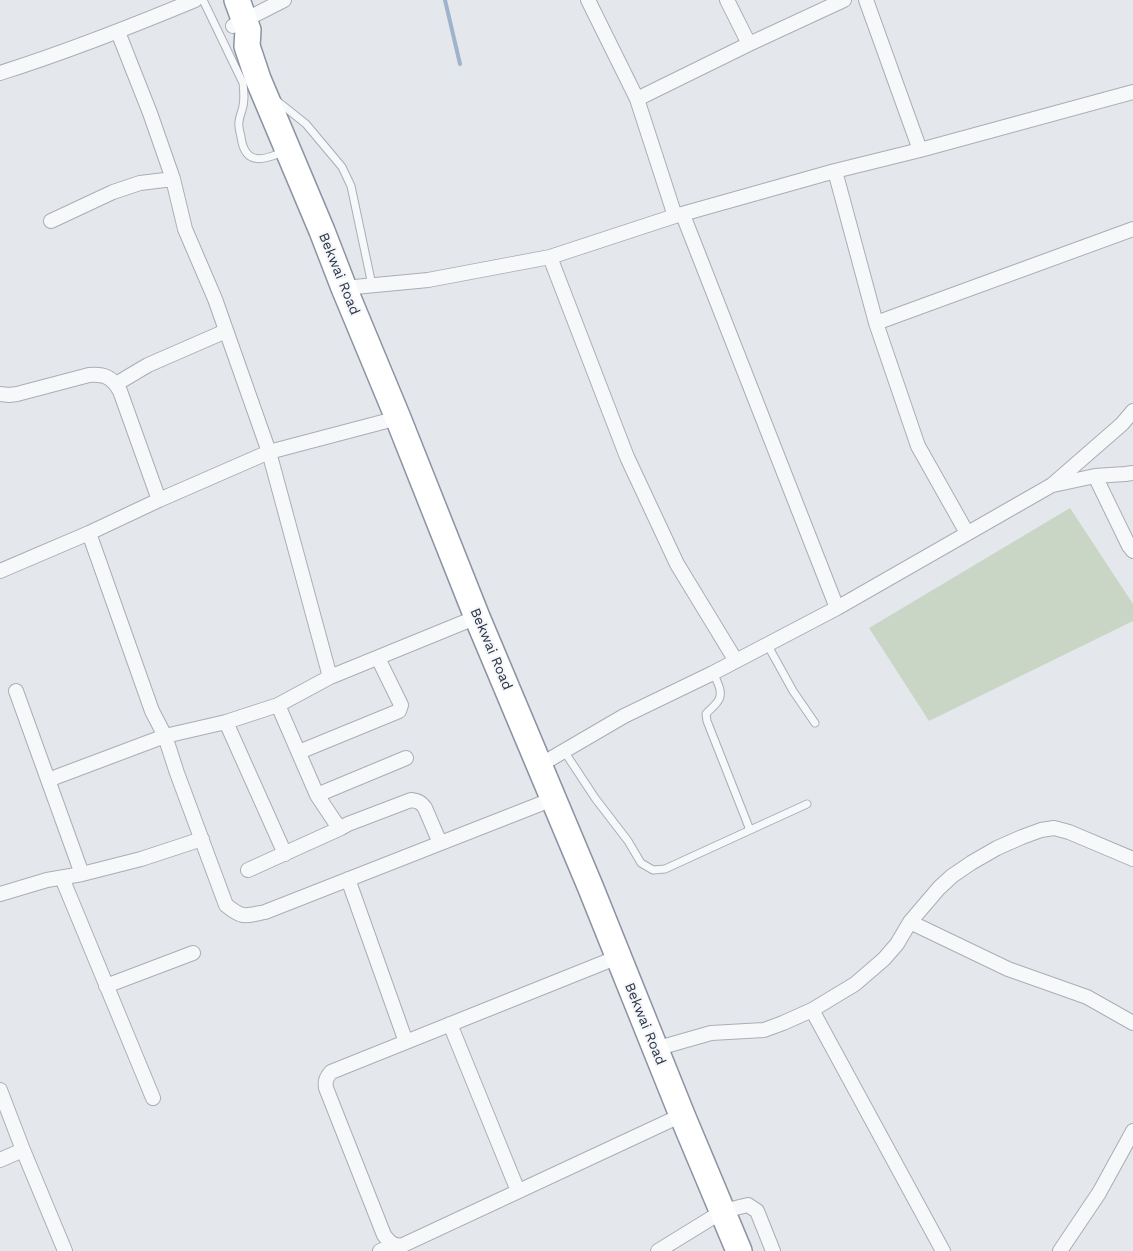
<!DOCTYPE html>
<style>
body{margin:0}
canvas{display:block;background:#e4e7ec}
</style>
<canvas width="1133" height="1251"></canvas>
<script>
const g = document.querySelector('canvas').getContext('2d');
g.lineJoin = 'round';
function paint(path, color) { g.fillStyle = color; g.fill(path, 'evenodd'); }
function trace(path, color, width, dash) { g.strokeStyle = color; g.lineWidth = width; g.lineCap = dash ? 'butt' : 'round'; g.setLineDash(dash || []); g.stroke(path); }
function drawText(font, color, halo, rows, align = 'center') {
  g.font = font + ' "Work Sans",sans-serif'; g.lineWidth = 4; g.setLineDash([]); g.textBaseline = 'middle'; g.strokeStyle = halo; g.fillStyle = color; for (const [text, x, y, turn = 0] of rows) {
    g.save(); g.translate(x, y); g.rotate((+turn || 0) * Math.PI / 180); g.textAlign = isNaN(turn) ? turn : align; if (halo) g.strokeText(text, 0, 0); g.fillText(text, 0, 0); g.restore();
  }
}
paint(new Path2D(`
 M 1070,508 L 1133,604 L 1133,621 L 929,721 L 869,628 Z`), '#c9d6c5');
trace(new Path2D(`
 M 445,0 L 460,64`), '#9fb4cc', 4);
const lane = new Path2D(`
 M 203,0 L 243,83 C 244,93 245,101 242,110 C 241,114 239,118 239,122 C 238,126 240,132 241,137 C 245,167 265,160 285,151
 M 276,100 L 306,124 L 342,167 L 351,186 L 372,285
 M 767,644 L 793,691 L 815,723
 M 713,673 C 717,681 724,693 718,701 C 715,706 710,709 706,714 L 707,721 L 750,830
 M 564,751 L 595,798 L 628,841 L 641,863 L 653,870 L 665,869 L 807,804`);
const street = new Path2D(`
 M 588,0 L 637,99 L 675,216
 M 727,0 L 749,44
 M 866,0 L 920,150
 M 233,26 L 284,0
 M 118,32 L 150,113 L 173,179 L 185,229 L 215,299 L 269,452 L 330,677
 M 0,73 C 66,52 130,27 195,0
 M 637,99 L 749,44 L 844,0
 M 835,171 L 876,323 L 918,446 L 967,533
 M 683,215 L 837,608
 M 51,221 L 113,192 L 140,183 L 173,179
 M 550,257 L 627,457 L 677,564 L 736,661
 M 344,288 L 428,280 L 550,257 L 675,216 L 835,171 L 920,150 L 1133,92
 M 876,323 L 1133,229
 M 116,384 L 148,365 L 226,331
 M 0,394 L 9,395 L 17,394 L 89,375 C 105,374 112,377 120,391 L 159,500
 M 1095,476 L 1129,546 L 1133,551
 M 1053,485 L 1095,476 L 1125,474 L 1133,473
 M 89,533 L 152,711 L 165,736 L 177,773 L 226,905 C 243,919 245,916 265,912 L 553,799
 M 0,571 L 89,533 L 159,500 L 269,452 L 398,418
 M 16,691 L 82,874
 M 278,705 L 317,795 L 335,822 L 341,828 L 348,824 L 411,800 C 418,801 421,802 425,808 L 440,843
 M 226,722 L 285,854
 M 299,752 L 399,711 L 401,705 L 378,658
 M 540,765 L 624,716 L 713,673 L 837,608 L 1052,485 L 1122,424 L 1133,411
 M 48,780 L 165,736 L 226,722 L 278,705 L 330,677 L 477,617
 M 317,795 L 406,758
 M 248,870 L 341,828
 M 62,878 L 153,1098
 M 348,879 L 406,1042
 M 0,894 L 47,880 L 82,874 L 141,859 L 202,839
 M 910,922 L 1008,969 L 1087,997 L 1133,1023
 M 618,957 L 331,1072 C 326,1078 325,1081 326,1088 L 384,1235 C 389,1242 394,1247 403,1245 L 682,1115
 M 106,986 L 193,953
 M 812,1010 L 943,1251
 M 450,1024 L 518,1191
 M 655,1049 L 711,1033 L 764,1030 L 783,1023 L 812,1010 L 855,984 L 884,959 L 897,944 L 910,922 L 939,888 L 952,876 L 971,863 L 997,848 L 1022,837 L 1041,830 L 1054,828 L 1069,832 L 1133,859
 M 0,1090 L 23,1150 L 65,1251
 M 0,1160 L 23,1150
 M 380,1251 L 394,1245
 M 658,1251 L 723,1211 L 748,1205 L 757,1211 L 773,1251
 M 1060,1251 L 1099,1193 L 1133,1131`);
const highway = new Path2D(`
 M 237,0 L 248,30 L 247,46 L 258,79 L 322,231 L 344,288 L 398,418 L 477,617 L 590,886 L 682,1115 L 739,1251`);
trace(lane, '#a9aeb7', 9);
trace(street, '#a9aeb7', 16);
trace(highway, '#8b94a3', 28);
trace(lane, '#f7f8fa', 7);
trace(street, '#f7f8fa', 14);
trace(highway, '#fff', 25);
drawText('14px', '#2b3445', '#f4f6f9', [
 ["Bekwai Road",339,274,68],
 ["Bekwai Road",491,649,67],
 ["Bekwai Road",645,1024,68]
]);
</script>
